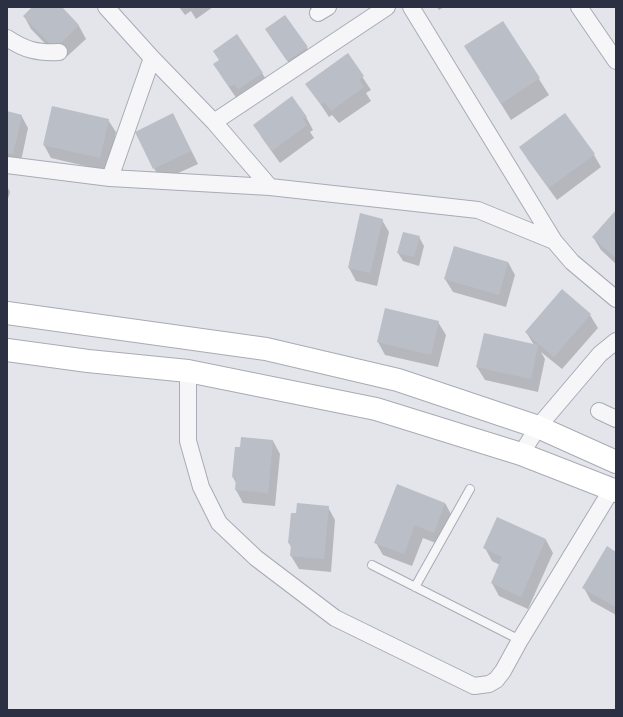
<!DOCTYPE html>
<style>
body{margin:0}
#map{position:relative;width:623px;height:717px;overflow:hidden;background:#e3e5eb;font-family:Helvetica,sans-serif}
canvas{display:block}
.frame{position:absolute;inset:0;border:8px solid #2b3142;pointer-events:none}
</style>
<div id="map">
<canvas width="623" height="717"></canvas>
<div class="frame"></div>
</div>
<script>
const g = document.querySelector('canvas').getContext('2d');
g.lineJoin = 'round';
function paint(path, color) { g.fillStyle = color; g.fill(path, 'evenodd'); }
function trace(path, color, width, dash) { g.strokeStyle = color; g.lineWidth = width; g.lineCap = dash ? 'butt' : 'round'; g.setLineDash(dash || []); g.stroke(path); }
paint(new Path2D(`
 M 33,7 L 61,7 L 79,26 L 86,39 L 62,61 L 31,29 L 24,16 Z
 M 179,7 L 213,7 L 196,19 L 191,11 L 185,15 Z
 M 437,7 L 444,7 L 439,10 Z
 M 503,22 L 549,95 L 511,120 L 465,46 Z
 M 266,30 L 307,48 L 312,56 L 293,69 Z
 M 348,55 L 371,90 L 366,93 L 371,101 L 339,123 L 332,115 L 329,117 L 307,84 Z
 M 262,73 L 270,86 L 237,99 L 222,77 Z
 M 7,112 L 21,115 L 28,128 L 20,166 L 7,164 Z
 M 173,114 L 198,164 L 161,181 L 154,168 Z
 M 306,117 L 313,130 L 310,132 L 314,138 L 280,163 L 262,138 L 255,125 Z
 M 108,120 L 116,132 L 107,171 L 51,158 L 44,145 Z
 M 520,147 L 594,155 L 601,167 L 557,200 L 528,160 Z
 M 7,186 L 10,192 L 7,202 Z
 M 616,212 L 616,264 L 601,250 L 593,237 Z
 M 382,220 L 389,232 L 377,286 L 356,281 L 349,268 Z
 M 419,237 L 424,246 L 419,266 L 403,261 L 398,253 Z
 M 508,262 L 515,275 L 506,307 L 453,292 L 445,279 Z
 M 590,315 L 598,328 L 562,369 L 541,352 L 545,359 L 538,392 L 485,380 L 477,367 L 534,345 L 526,332 Z
 M 438,322 L 446,335 L 438,367 L 385,355 L 378,342 Z
 M 273,441 L 280,454 L 275,506 L 243,503 L 236,490 L 236,483 L 233,477 L 241,448 Z
 M 445,503 L 452,516 L 441,545 L 423,538 L 412,566 L 383,555 L 376,543 Z
 M 328,507 L 335,520 L 331,572 L 299,569 L 291,556 L 292,549 L 289,543 L 297,514 Z
 M 498,519 L 546,540 L 553,553 L 528,609 L 499,596 L 492,583 L 500,565 L 492,561 L 485,548 Z
 M 616,553 L 616,615 L 591,601 L 584,588 Z`), '#0003');
paint(new Path2D(`
 M 32,7 L 62,7 L 79,25 L 55,49 L 23,16 Z
 M 285,15 L 308,47 L 287,61 L 265,29 Z
 M 503,21 L 540,78 L 501,104 L 464,46 Z
 M 237,34 L 263,73 L 238,89 L 234,84 L 229,87 L 213,64 L 219,60 L 213,51 Z
 M 348,53 L 364,76 L 359,80 L 364,87 L 331,111 L 324,102 L 321,105 L 305,84 Z
 M 292,96 L 307,117 L 303,119 L 307,125 L 272,151 L 253,125 Z
 M 52,106 L 109,119 L 100,158 L 43,145 Z
 M 7,111 L 22,115 L 13,154 L 7,153 Z
 M 173,113 L 191,151 L 153,169 L 135,132 Z
 M 565,113 L 595,154 L 549,188 L 519,147 Z
 M 616,210 L 616,258 L 592,237 Z
 M 360,213 L 383,219 L 370,273 L 348,268 Z
 M 403,232 L 420,236 L 414,257 L 397,253 Z
 M 454,246 L 508,262 L 499,295 L 444,279 Z
 M 562,289 L 591,314 L 554,357 L 525,332 Z
 M 385,308 L 439,321 L 431,355 L 377,342 Z
 M 484,333 L 538,345 L 531,379 L 476,367 Z
 M 241,437 L 273,440 L 268,493 L 235,490 L 236,478 L 232,477 L 235,447 L 240,447 Z
 M 397,484 L 445,503 L 434,533 L 415,525 L 404,554 L 374,543 Z
 M 297,503 L 329,506 L 324,559 L 290,556 L 291,544 L 288,543 L 291,513 L 296,513 Z
 M 497,517 L 546,539 L 521,597 L 491,583 L 502,557 L 483,548 Z
 M 607,546 L 616,552 L 616,607 L 582,588 Z`), '#babec7');
const service = new Path2D(`
 M 372,565 L 520,640
 M 415,587 L 470,489`);
const minor = new Path2D(`
 M 106,7 L 152,58 L 214,122 L 387,7
 M 411,7 L 554,241 L 572,262 L 616,299
 M 579,7 L 616,61
 M 318,13 L 328,7
 M 7,38 C 25,50 37,53 59,52
 M 214,122 L 270,187
 M 7,165 L 110,178 L 270,187 L 478,210 L 554,241
 M 110,178 L 152,58
 M 188,371 L 188,441 L 201,487 L 219,523 L 256,558 L 335,618 L 474,686 L 489,684 L 496,680 L 503,671 L 520,640 L 612,489
 M 599,411 L 616,419
 M 521,454 L 538,427 L 600,354 L 616,341`);
const secondary = new Path2D(`
 M 7,313 L 266,349 L 398,380 L 538,427 L 616,462
 M 7,350 L 88,361 L 188,371 L 376,409 L 521,454 L 616,491`);
trace(service, '#a8abb5', 10);
trace(minor, '#a8abb5', 18);
trace(secondary, '#a8abb5', 24);
trace(service, '#f6f6f9', 8);
trace(minor, '#f6f6f9', 16);
trace(secondary, '#fff', 22);
</script>
